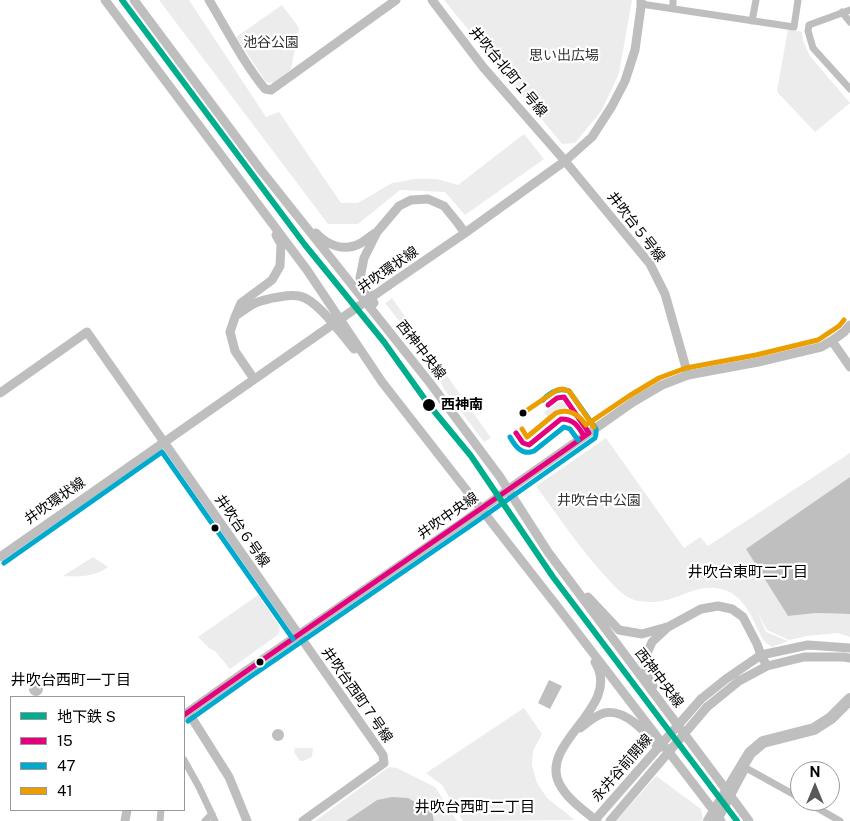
<!DOCTYPE html>
<meta charset="utf-8">
<style>
body{margin:0}
#map{position:relative;width:850px;height:821px;overflow:hidden;background:#fff;font-family:"Public Sans","Noto Sans JP",sans-serif}
canvas{display:block}
.legend{position:absolute;left:10px;top:696px;width:175px;height:115px;box-sizing:border-box;background:#fff;border:1px solid #999;margin:0;padding:6px 9px;list-style:none;font-size:15px;color:#000}
.legend li{display:flex;align-items:center;gap:10px;height:25px}
.legend b{width:25px;border:1px solid #999}
.north{position:absolute;left:790px;top:761px;width:50px;height:50px;box-sizing:border-box;background:#fff;border:1px solid #999;border-radius:50%;rotate:0deg;font-size:14px;font-weight:700;line-height:20px;text-align:center;color:#000}
.north::after{content:'';display:block;margin:auto;width:18px;height:22px;background:#595959;clip-path:polygon(50% 0,100% 100%,50% 72%,0 100%)}
</style>
<div id="map">
<canvas width="850" height="821"></canvas>
<ul class="legend">
<li><b style="height:6px;background:#00ae8e"></b>地下鉄 S</li>
<li><b style="height:6px;background:#e5007d"></b>15</li>
<li><b style="height:6px;background:#00a9ce"></b>47</li>
<li><b style="height:6px;background:#eb9e00"></b>41</li>
</ul>
<div class="north">N</div>
</div>
<script>
const g = document.querySelector('canvas').getContext('2d');
g.lineJoin = 'round';
function paint(path, color) { g.fillStyle = color; g.fill(path, 'evenodd'); }
function trace(path, color, width, dash) { g.strokeStyle = color; g.lineWidth = width; g.lineCap = dash ? 'butt' : 'round'; g.setLineDash(dash || []); g.stroke(path); }
function drawText(font, color, halo, rows, align = 'center') {
  g.font = font + ' "Public Sans","Noto Sans JP",sans-serif'; g.lineWidth = 4.5; g.setLineDash([]); g.textBaseline = 'middle'; g.strokeStyle = halo; g.fillStyle = color; for (const [text, x, y, turn = 0] of rows) {
    g.save(); g.translate(x, y); g.rotate((+turn || 0) * Math.PI / 180); g.textAlign = isNaN(turn) ? turn : align; if (halo) g.strokeText(text, 0, 0); g.fillText(text, 0, 0); g.restore();
  }
}
paint(new Path2D(`
 M 159,0 L 189,0 L 266,117 L 279,112 L 341,203 L 358,203 L 392,183 L 415,179 L 437,179 L 458,185 L 524,134 L 544,159 L 465,215 L 445,192 L 400,190 L 358,224 L 328,224 Z
 M 444,0 L 632,0 L 619,73 L 602,110 L 575,143 L 562,144 Z
 M 282,5 L 299,28 L 291,69 L 274,83 L 266,82 L 236,37 Z
 M 788,29 L 802,32 L 803,41 L 810,56 L 850,103 L 815,132 L 780,95 L 777,91 Z
 M 392,298 L 491,438 L 484,442 L 444,389 L 429,359 L 385,303 Z
 M 559,402 L 565,403 L 567,406 L 566,411 C 559,413 555,414 550,420 L 544,412 Z
 M 570,425 L 572,426 L 550,441 L 548,439 L 565,426 Z
 M 606,438 L 684,548 L 700,537 L 708,546 L 850,453 L 850,477 L 747,549 L 788,616 L 816,613 L 850,614 L 850,637 L 838,633 L 807,636 L 789,640 L 767,630 L 757,611 L 766,632 L 788,641 L 772,647 C 762,641 763,639 758,630 C 750,613 742,594 721,589 C 697,583 677,601 655,602 C 648,602 638,602 632,599 C 622,595 613,585 606,577 C 580,549 559,517 536,486 Z
 M 93,557 L 108,567 C 95,577 78,577 63,576 Z
 M 258,595 L 280,627 L 279,634 L 230,669 L 215,651 L 209,648 L 198,637 Z
 M 524,708 L 542,734 L 533,751 L 532,765 L 537,783 L 547,798 L 575,820 L 463,821 L 442,785 L 426,773 Z
 M 295,748 L 313,748 L 312,757 L 303,761 L 300,761 L 294,752 Z
 M 389,767 L 397,768 L 435,787 L 457,821 L 434,821 L 432,811 L 377,800 L 346,821 L 315,821 Z
 M 656,776 L 701,809 L 703,819 L 701,821 L 616,821 Z`), '#ececec');
paint(new Path2D(`
 M 850,477 L 850,614 L 816,613 L 788,616 L 746,549 Z
 M 549,680 L 562,686 L 550,709 L 538,703 Z
 M29 689a7 7 0 1 1 14 0a7 7 0 1 1-14 0Z
 M272 735a6 6 0 1 1 12 0a6 6 0 1 1-12 0Z
 M 392,797 L 408,798 L 432,811 L 434,821 L 346,821 L 377,800 Z`), '#bfbfbf');
trace(new Path2D(`
 M 709,821 L 750,753 L 763,742 L 814,729 L 831,718 L 850,699`), '#bfbfbf', 12);
trace(new Path2D(`
 M 641,4 L 794,27 L 798,0
 M 673,9 L 673,0
 M 850,10 L 809,25 L 808,31 L 813,48 L 850,89
 M 842,12 L 850,22
 M 752,21 L 756,0
 M 184,760 L 199,787 L 215,821
 M 805,801 L 840,821
 M 160,821 L 161,810
 M 205,821 L 212,814
 M 718,821 L 746,768 L 800,798`), '#bebebe', 7);
trace(new Path2D(`
 M 105,0 L 307,270 L 382,382 L 560,610 L 711,807
 M 134,0 L 260,169 L 430,383 L 500,477 L 548,552 L 721,783
 M 209,0 C 227,30 243,62 265,89 L 271,90 L 396,0
 M 432,0 L 483,67 L 565,161 L 650,264 L 665,294 L 688,375
 M 316,233 C 328,246 345,252 361,243 C 366,240 370,236 375,233
 M 389,285 L 465,233 L 565,161 L 592,137 L 612,106 L 625,81 L 635,50 L 641,7 L 641,0
 M 374,303 L 360,278 L 364,258 L 377,232 L 399,206 L 411,200 L 428,199 L 444,206 L 457,222 L 465,233
 M 237,315 C 253,303 259,300 279,297 C 285,296 293,295 299,296 C 317,299 342,335 354,349
 M 832,341 L 850,367
 M 254,379 L 235,351 L 230,332 L 235,317 L 241,303 L 272,280 L 280,266 L 281,244 L 276,235
 M 0,393 L 87,332 L 383,755 L 384,763 L 303,821
 M 519,482 L 633,402 L 662,385 L 688,375 L 758,362 L 821,347 L 833,340 L 844,332 L 850,325
 M 0,557 L 319,334
 M 588,597 L 619,630 L 642,634 L 667,627
 M 595,662 C 623,707 539,742 559,783 C 567,799 583,810 597,821
 M 653,686 L 647,675 L 645,658 L 652,642 L 668,627 L 701,609 L 718,606 L 732,609 L 743,617 L 757,644 L 761,655 L 767,666
 M 701,699 L 726,679 L 761,655 L 808,645 L 850,648
 M 707,707 L 739,681 L 767,666 L 804,657 L 843,657 L 850,658
 M 188,712 L 229,777 L 247,821
 M 184,715 L 246,671 L 469,518
 M 580,728 C 587,723 596,715 604,713 C 626,708 647,734 659,748
 M 125,821 L 127,810
 M 594,821 L 636,773
 M 610,821 L 644,781`), '#bebebe', 9);
trace(new Path2D(`
 M 319,334 L 389,285
 M 469,518 L 519,482
 M 636,773 L 701,699
 M 644,781 L 707,707
 M 721,783 L 749,821
 M 711,807 L 721,821`), '#bebebe', 9);
trace(new Path2D(`
 M 516,433 L 523,443 L 529,445 L 561,419 C 574,419 578,426 584,436
 M 184,715 C 318,620 455,528 589,433 L 564,397 L 557,398 L 548,405`), '#e5007d', 5);
trace(new Path2D(`
 M 510,437 C 515,446 522,456 534,451 L 564,427 L 570,429 L 578,440
 M 4,563 L 162,452 L 293,639
 M 188,721 L 250,677 L 473,524 L 595,438 L 596,434 L 596,429 L 569,391 C 558,387 550,392 543,400`), '#00a9ce', 5);
trace(new Path2D(`
 M 523,413 L 557,390 L 562,389 L 569,391 L 594,427
 M 522,429 L 527,437 L 556,413 C 569,408 579,415 586,425 L 629,396 L 659,378 L 686,368 L 756,355 L 818,340 L 839,326 L 844,320`), '#eb9e00', 5);
trace(new Path2D(`
 M 122,0 L 305,245 L 384,342 L 429,405 L 471,456 L 553,577 L 737,821`), '#00ae8e', 6);
for (const [x, y, r, color] of [
 [429,405,7,"#000"],
 [523,413,4.5,"#000"],
 [215,528,4.5,"#000"],
 [260,662,4.5,"#000"]
]) { const dot = new Path2D(); dot.arc(x, y, r, 0, 2 * Math.PI); g.fillStyle = color; g.fill(dot); trace(dot, '#fff', 2); }
drawText('14px', '#333', '#fff', [
 ["池谷公園",271,43],
 ["思い出広場",564,56],
 ["井吹台中公園",599,501]
]);
drawText('14px', '#000', '#fff', [
 ["井吹台北町１号線",508,72,50],
 ["井吹台５号線",636,227,52],
 ["井吹環状線",388,270,-35],
 ["西神中央線",421,350,52],
 ["井吹環状線",55,501,-35],
 ["井吹中央線",448,516,-35],
 ["井吹台６号線",242,531,55],
 ["西神中央線",659,678,53],
 ["井吹台西町７号線",357,695,55],
 ["永井谷前開線",622,768,-49]
]);
drawText('bold 14px', '#000', '#fff', [
 ["西神南",441,405]
], 'left');
drawText('15px', '#000', '#fff', [
 ["井吹台東町二丁目",748,572],
 ["井吹台西町一丁目",71,680],
 ["井吹台西町二丁目",475,807]
]);
</script>
